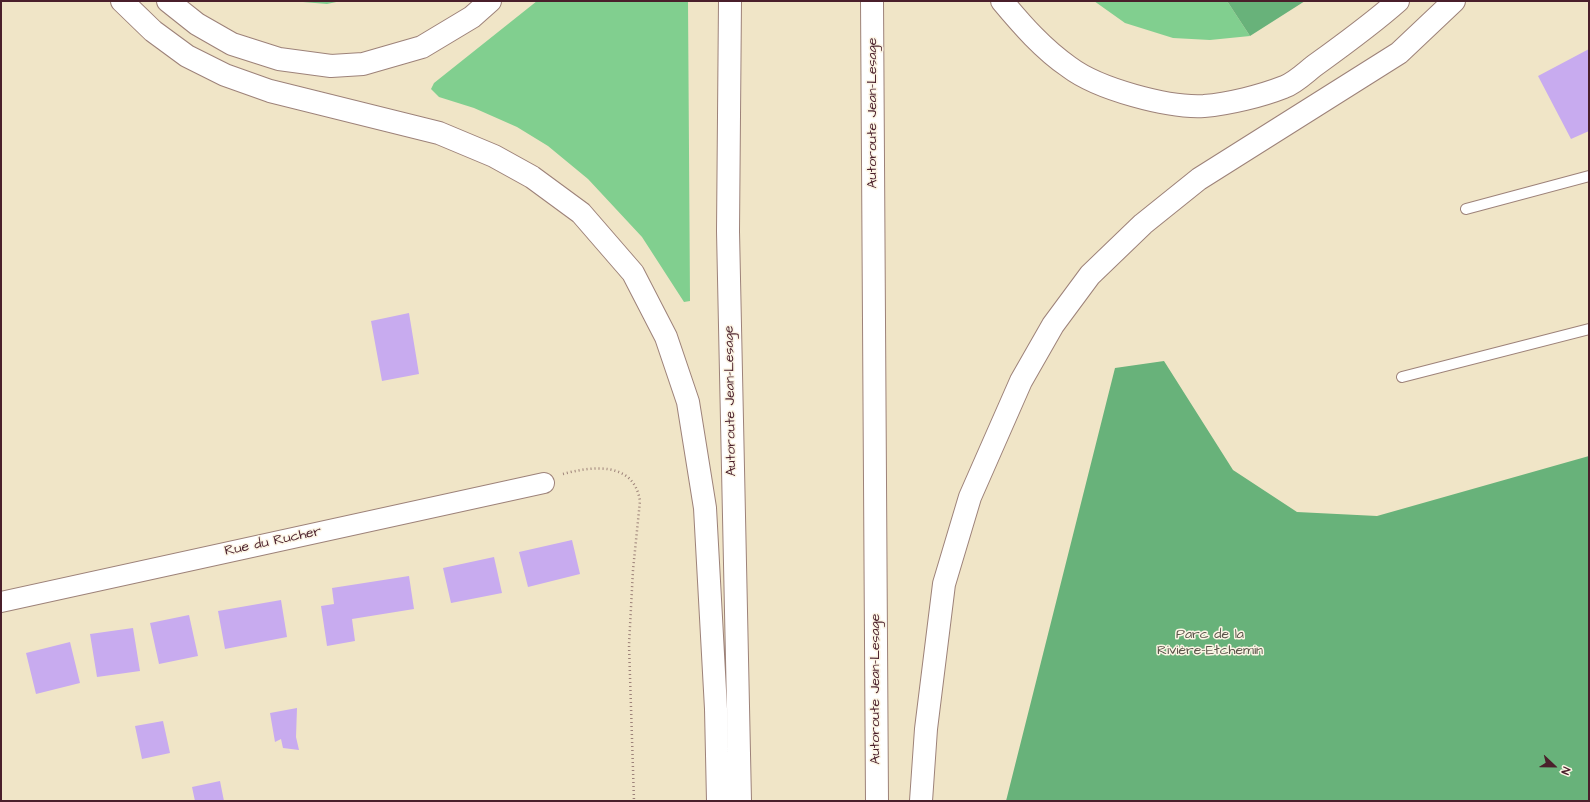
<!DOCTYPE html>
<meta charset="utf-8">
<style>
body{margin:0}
#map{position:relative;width:1590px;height:802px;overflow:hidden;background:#f0e5c7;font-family:"Architects Daughter",sans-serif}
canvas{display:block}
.frame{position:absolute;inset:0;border:2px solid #4a1f2b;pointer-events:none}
.north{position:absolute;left:1534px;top:746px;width:40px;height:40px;-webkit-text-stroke:3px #fcf5e5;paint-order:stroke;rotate:112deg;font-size:11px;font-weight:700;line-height:16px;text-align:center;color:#4a1f2b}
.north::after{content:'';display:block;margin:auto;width:14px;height:18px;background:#4a1f2b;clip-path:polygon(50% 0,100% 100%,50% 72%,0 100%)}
</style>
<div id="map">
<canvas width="1590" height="802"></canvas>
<div class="frame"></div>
<div class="north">N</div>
</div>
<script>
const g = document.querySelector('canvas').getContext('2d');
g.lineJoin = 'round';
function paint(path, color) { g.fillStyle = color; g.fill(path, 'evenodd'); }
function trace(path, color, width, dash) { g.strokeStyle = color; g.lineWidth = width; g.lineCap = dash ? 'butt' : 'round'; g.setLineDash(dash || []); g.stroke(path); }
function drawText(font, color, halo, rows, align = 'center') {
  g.font = font + ' "Architects Daughter",sans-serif'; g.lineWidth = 3; g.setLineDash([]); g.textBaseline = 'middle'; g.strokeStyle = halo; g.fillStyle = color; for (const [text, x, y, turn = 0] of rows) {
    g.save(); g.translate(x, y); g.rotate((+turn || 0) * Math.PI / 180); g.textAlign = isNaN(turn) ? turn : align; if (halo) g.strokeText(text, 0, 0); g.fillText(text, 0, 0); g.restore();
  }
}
paint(new Path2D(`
 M 291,1 L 341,1 L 327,4 Z
 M 537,1 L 688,1 L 690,301 L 684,302 L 642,237 L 588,179 L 548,146 L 517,127 L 474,108 L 439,97 L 431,89 L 434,83 Z
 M 1094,1 L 1227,1 L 1250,36 L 1210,40 L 1173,38 L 1125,23 Z`), '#81cf8f');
paint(new Path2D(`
 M 1227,1 L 1305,1 L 1250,36 Z
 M 1164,361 L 1233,470 L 1297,512 L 1377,516 L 1589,456 L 1589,801 L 1006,801 L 1115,368 Z`), '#68b27a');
paint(new Path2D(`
 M 1589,49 L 1589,131 L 1571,139 L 1538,76 Z
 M 409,313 L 419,374 L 382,381 L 371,321 Z
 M 572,540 L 580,574 L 528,587 L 519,552 Z
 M 494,557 L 502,593 L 451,603 L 443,568 Z
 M 409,576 L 414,609 L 352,619 L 355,641 L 327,646 L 321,606 L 334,604 L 332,588 Z
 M 281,600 L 287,637 L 225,649 L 218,611 Z
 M 189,615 L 198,656 L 159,664 L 150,623 Z
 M 133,628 L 140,671 L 97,677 L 90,634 Z
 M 70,642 L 80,683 L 36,694 L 26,653 Z
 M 297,708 L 296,737 L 299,750 L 283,748 L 281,739 L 275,742 L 270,713 Z
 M 163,721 L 170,753 L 142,759 L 135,726 Z
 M 220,781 L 224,801 L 195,801 L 192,787 Z`), '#c8abef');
const service = new Path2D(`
 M 1466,209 L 1589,176
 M 1402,377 L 1589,329`);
const minor = new Path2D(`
 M 1,602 L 544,483`);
const motorway = new Path2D(`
 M 122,1 L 153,31 L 187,56 L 225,75 L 270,91 L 439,133 L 494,156 L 532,177 L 581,213 L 633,273 L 666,337 L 688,402 L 705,508 L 716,709 L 718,801
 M 168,1 L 197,24 L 232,44 L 279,59 L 331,66 L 363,64 L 422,47 L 472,17 L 490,1
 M 730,1 L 728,231 L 740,801
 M 872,1 L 877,801
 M 1002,1 C 1022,25 1043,49 1069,67 C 1098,89 1168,108 1204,106 C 1229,104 1261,96 1284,87 C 1295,83 1305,73 1314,66 C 1343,45 1371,25 1398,1
 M 921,801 L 926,729 L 944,584 L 970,497 L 1021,381 L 1053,325 L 1090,275 L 1143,224 L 1199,179 L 1399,53 L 1454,1`);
trace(service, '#9d8279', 12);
trace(minor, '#9d8279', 22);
trace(motorway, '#9d8279', 24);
trace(new Path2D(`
 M 563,474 C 592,466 634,461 640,501 L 633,570 L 629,645 L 634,801`), '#9d8279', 2.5, [1, 3]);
trace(service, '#fff', 10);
trace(minor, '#fff', 20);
trace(motorway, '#fff', 22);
drawText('14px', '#4a1f2b', '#fcf5e5', [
 ["Autoroute Jean-Lesage",873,113,-90],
 ["Autoroute Jean-Lesage",731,401,-91],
 ["Rue du Rucher",273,542,-12],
 ["Autoroute Jean-Lesage",876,689,-90]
]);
drawText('14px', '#5a5449', '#fcf5e5', [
 ["Parc de la",1210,635],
 ["Rivière-Etchemin",1210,651]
]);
</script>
